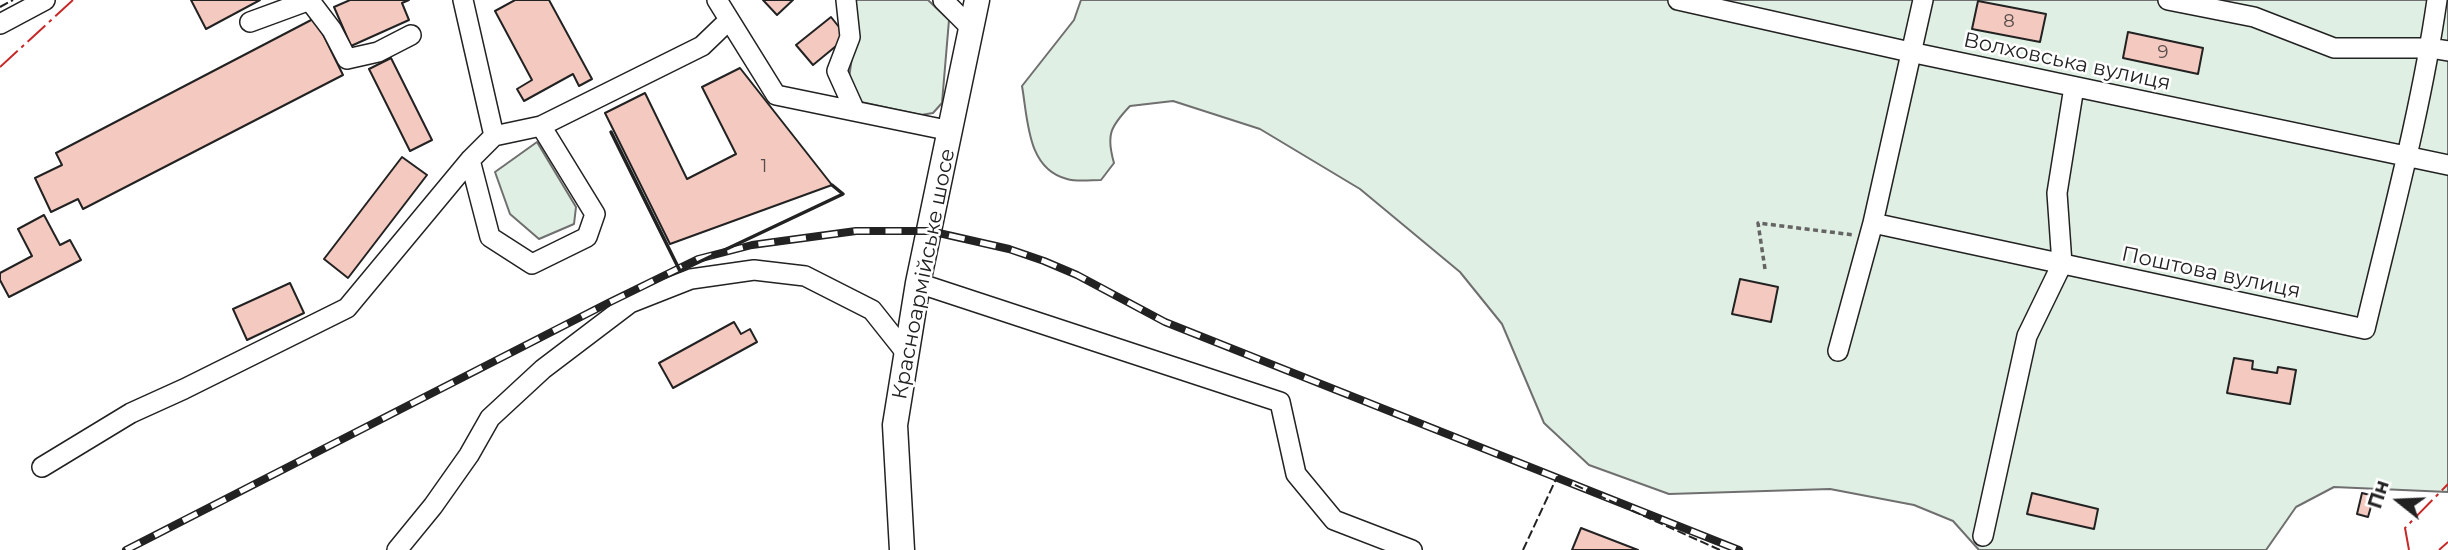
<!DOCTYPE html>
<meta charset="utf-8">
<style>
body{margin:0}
#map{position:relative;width:2448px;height:550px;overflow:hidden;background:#fff;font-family:Montserrat,sans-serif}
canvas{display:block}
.north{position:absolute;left:2364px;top:466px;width:70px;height:70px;-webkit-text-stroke:5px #fff;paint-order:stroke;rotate:288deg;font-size:19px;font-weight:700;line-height:28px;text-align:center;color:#222}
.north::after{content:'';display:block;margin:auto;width:24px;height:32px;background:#222;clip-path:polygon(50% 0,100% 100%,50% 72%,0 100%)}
</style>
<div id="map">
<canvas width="2448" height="550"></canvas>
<div class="north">Пн</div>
</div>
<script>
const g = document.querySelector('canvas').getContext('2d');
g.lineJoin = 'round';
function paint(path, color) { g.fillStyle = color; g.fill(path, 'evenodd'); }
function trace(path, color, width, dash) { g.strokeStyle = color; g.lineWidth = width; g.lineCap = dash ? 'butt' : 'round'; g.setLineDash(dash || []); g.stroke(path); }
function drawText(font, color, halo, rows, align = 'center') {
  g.font = font + ' Montserrat,sans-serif'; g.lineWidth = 5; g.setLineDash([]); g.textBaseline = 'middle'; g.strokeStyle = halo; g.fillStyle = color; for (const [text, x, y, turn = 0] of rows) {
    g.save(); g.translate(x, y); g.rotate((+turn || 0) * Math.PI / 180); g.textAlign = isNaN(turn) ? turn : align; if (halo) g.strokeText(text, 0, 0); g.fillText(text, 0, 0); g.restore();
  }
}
const green = new Path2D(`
 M 851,0 L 928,0 L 949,20 L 942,103 L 933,113 L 921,115 L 861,102 L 849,78 L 852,57 Z
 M 1081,0 L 2448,0 L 2448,492 L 2334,487 L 2296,507 L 2266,550 L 1979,550 L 1953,521 L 1914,505 L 1830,489 L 1669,494 L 1589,465 L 1544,423 L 1502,324 L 1460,272 L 1360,189 L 1260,129 L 1173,101 L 1130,106 C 1110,127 1106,135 1114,163 L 1101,180 C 1091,180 1077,182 1067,179 C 1027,169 1028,120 1022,86 L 1074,20 Z
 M 537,142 L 576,207 L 574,224 L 539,239 L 510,214 L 495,172 Z`);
paint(green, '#e0efe3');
trace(green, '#6f6f6f', 2);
const building = new Path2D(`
 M 191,0 L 260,0 L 206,29 Z
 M 350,0 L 409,0 L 402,3 L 409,20 L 351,46 L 334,7 Z
 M 515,0 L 549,0 L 592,79 L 579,86 L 573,74 L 524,101 L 517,89 L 532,80 L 495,11 Z
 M 763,0 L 793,0 L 777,15 Z
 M 1978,1 L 2046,14 L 2040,42 L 1972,29 Z
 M 831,17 L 847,37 L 813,65 L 796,45 Z
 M 315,18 L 343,75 L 83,209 L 78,199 L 51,212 L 35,178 L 62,165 L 56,153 Z
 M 2128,32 L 2203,48 L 2198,74 L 2123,58 Z
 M 391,58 L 432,140 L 410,151 L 369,69 Z
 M 740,68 L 832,185 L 670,244 L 605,113 L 645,93 L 687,179 L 736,154 L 702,87 Z
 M 402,157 L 427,175 L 348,278 L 324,259 Z
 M 44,215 L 60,245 L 70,240 L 81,260 L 9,297 L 0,280 L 0,273 L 32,256 L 18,229 Z
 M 1740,279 L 1778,287 L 1771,322 L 1732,314 Z
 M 290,283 L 304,313 L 247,340 L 233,309 Z
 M 734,322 L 741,334 L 750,329 L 757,342 L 673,388 L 659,363 Z
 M 2234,358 L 2253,361 L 2252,369 L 2277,373 L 2278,367 L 2296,370 L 2290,404 L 2227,393 Z
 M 2032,493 L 2098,509 L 2094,529 L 2027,514 Z
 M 2362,493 L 2374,496 L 2368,517 L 2357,514 Z
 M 1581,528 L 1638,550 L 1572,550 Z`);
paint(building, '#f3c9c0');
trace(building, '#222', 2);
const minor = new Path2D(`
 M 717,0 L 776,95 L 951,131
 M 846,0 L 850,37 L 837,71 L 855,111
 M 943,0 L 971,28
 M 1678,0 L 1910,52 L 2448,165
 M 2168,0 L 2254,17 L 2334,48 L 2430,48 L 2448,51
 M 310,1 L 332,30 L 347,59 L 378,52 L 411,35
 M 250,22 L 310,0
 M 0,24 L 45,0
 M 494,136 L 541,126 L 702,46 L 729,20
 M 470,160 L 490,237 L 532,264 L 587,237 L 595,214 L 541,126
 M 1873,223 L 2365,329 C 2391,220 2421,111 2437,0
 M 918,283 L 1280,402 L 1296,474 L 1334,520 L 1412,550
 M 1838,351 L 1873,223 L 1923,0
 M 42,467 L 131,413 L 184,389 L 347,308 L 470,160 L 494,136 L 463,0
 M 1983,536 L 2027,336 L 2062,264 L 2057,193 L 2074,87
 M 397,550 L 433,506 L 469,455 L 490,418 L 543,369 L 630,303 L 691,279 L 754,270 L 805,276 L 872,310 L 907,354`);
const major = new Path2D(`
 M 902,550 L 895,425 L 918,283 L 977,0`);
trace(minor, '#222', 22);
trace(major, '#222', 27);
trace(new Path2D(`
 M 1765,269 L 1758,223 L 1854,235`), '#646464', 3.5, [5, 3.5]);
trace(minor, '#fff', 19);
trace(major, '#fff', 24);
const rail = new Path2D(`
 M 126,550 L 608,303 L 698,259 L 752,245 L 856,231 L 930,231 L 1009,249 L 1044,261 L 1077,275 L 1165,322 L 1739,550`);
trace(rail, '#222', 8);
trace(rail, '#fff', 5, [16]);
trace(new Path2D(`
 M 0,7 L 13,0
 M 1523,550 L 1557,477 L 1720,550`), '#222', 2, [9, 3.5]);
trace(new Path2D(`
 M 611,132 L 680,271 L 843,194 L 832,185`), '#222', 3.5);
trace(new Path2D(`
 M 0,67 L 73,0
 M 2409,550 L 2405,528 L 2448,484
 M 2439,550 L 2448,542`), '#c62828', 2, [24, 5, 3.5, 5]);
drawText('18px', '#564c4a', null, [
 ["8",2009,22],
 ["9",2163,53],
 ["1",764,167]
]);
drawText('21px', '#222', '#fff', [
 ["Волховська вулиця",2067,62,12],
 ["Поштова вулиця",2211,273,12],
 ["Красноармійське шосе",924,274,-79]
]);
</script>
